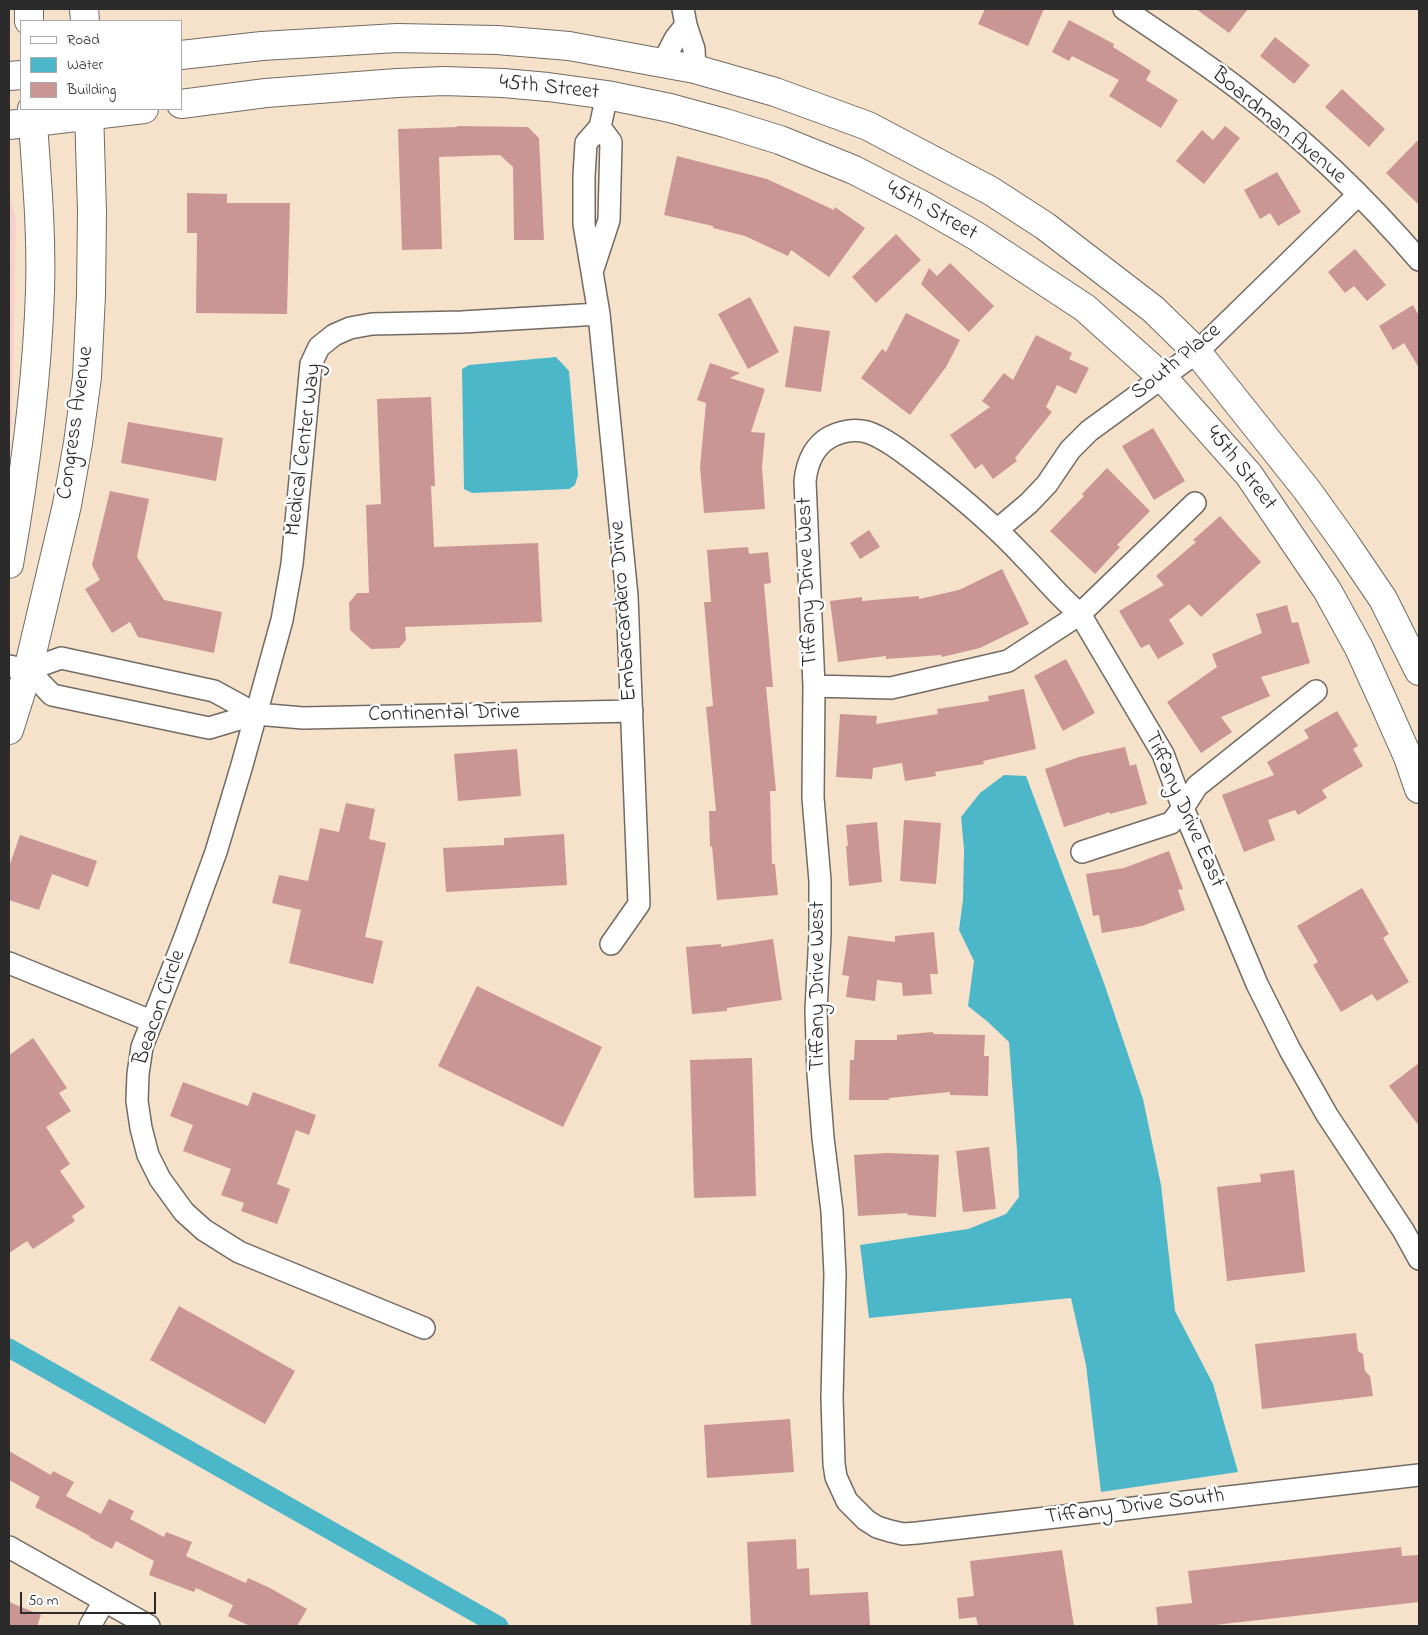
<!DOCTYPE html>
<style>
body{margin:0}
#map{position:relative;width:1428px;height:1635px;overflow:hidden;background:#f6e2cb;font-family:"Indie Flower",sans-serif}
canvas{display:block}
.frame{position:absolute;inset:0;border:10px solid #2b2b2b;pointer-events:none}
.legend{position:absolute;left:20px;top:20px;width:162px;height:90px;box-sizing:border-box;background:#fff;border:1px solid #aaa;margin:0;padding:6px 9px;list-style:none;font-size:15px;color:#2b2b2b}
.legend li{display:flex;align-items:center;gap:10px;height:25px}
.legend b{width:25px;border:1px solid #aaa}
.scale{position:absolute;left:20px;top:1592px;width:136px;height:22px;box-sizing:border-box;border:2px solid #2b2b2b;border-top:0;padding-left:6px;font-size:15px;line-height:18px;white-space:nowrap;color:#2b2b2b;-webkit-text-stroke:4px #fff;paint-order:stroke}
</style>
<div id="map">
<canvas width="1428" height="1635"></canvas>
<div class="frame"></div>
<ul class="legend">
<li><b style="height:6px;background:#fff"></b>Road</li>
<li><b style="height:14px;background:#4cb7c9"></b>Water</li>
<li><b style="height:14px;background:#ca9694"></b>Building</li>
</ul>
<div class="scale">50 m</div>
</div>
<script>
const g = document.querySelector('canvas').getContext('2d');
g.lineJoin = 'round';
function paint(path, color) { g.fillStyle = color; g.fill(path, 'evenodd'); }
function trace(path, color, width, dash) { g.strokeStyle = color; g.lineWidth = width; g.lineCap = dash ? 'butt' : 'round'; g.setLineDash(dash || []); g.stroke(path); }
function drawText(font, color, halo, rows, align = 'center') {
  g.font = font + ' "Indie Flower",sans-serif'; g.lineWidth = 5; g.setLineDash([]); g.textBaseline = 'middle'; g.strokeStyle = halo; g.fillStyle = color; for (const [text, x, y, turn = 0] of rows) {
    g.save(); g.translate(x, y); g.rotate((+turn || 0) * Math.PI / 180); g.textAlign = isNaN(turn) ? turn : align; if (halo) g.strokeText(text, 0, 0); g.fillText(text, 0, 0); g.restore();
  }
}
paint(new Path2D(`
 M 9,193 L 16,219 L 12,423 L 9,444 Z`), '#f7d0cb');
paint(new Path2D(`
 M 556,357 L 569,371 L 578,475 L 575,485 L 569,489 L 472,493 L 464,489 L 462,369 L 469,365 Z
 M 1004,775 L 1026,776 L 1104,983 L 1143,1099 L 1161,1185 L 1175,1311 L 1213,1384 L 1238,1472 L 1101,1492 L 1086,1365 L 1071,1298 L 869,1318 L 860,1245 L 968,1229 L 1006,1214 L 1019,1197 L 1017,1150 L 1009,1042 L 988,1022 L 968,1006 L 974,961 L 959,930 L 963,900 L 964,849 L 961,817 L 980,793 Z`), '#4cb7c9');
trace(new Path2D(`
 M 9,1348 L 499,1626`), '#4cb7c9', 19);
paint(new Path2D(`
 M 985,9 L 1044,9 L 1028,46 L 978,24 Z
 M 1196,9 L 1248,9 L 1229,33 Z
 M 1069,20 L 1114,44 L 1113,47 L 1151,71 L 1146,80 L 1178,100 L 1161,128 L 1109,96 L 1119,80 L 1072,56 L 1069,61 L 1052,52 Z
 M 1275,37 L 1310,65 L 1294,84 L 1260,56 Z
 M 1342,89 L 1385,129 L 1369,147 L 1325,107 Z
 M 457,126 L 528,127 L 539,138 L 544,240 L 514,240 L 513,167 L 500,155 L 439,157 L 442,249 L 402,250 L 398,129 L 457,127 Z
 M 1225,126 L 1240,138 L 1204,184 L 1176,161 L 1202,130 L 1213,140 Z
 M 1419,139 L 1419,205 L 1386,173 Z
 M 677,156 L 767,179 L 834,210 L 835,207 L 865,228 L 829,277 L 791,250 L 788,256 L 745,236 L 713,228 L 713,226 L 664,215 Z
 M 1277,172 L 1301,212 L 1278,226 L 1270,213 L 1260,219 L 1244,190 Z
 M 187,193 L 227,194 L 227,203 L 290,203 L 287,314 L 196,313 L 197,233 L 187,233 Z
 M 896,234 L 921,260 L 876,303 L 852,277 Z
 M 1355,249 L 1386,285 L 1367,301 L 1354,286 L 1345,293 L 1328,272 Z
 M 950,263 L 994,306 L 969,332 L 921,284 L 929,268 L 937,276 Z
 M 750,297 L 779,352 L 748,369 L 718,314 Z
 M 1413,305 L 1419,316 L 1419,368 L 1404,343 L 1393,350 L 1379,326 Z
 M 906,313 L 960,340 L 946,367 L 910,415 L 861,378 L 882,349 L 886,352 Z
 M 794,326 L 830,331 L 821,392 L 785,387 Z
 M 1036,335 L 1072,353 L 1069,359 L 1089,368 L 1076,394 L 1057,385 L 1046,407 L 1052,412 L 1015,458 L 1017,461 L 993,479 L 982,464 L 975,469 L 950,435 L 990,407 L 982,401 L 1004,373 L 1013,380 Z
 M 710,363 L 740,373 L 730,378 L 765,389 L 751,432 L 765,433 L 762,467 L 765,509 L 704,513 L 700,467 L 706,403 L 697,400 Z
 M 431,397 L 435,486 L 431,486 L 434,547 L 538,543 L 542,622 L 405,627 L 406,640 L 399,648 L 371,649 L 350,630 L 349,603 L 357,593 L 369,593 L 366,505 L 381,504 L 377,399 Z
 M 128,422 L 223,438 L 216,481 L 121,463 Z
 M 1153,428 L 1185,481 L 1154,500 L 1122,446 Z
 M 1107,468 L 1150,511 L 1117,545 L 1120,547 L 1095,574 L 1050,531 L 1084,496 L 1082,494 Z
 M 110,491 L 149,499 L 137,557 L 164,600 L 222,612 L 214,653 L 138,637 L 130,622 L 112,633 L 85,589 L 100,580 L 92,565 Z
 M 1220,516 L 1261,562 L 1201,617 L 1189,604 L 1169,620 L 1184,644 L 1158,659 L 1149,644 L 1141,648 L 1119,611 L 1164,585 L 1156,576 L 1196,542 L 1193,540 Z
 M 869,530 L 880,547 L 860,559 L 850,543 Z
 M 748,547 L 749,554 L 768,552 L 771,583 L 764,584 L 773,687 L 766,687 L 776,791 L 770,791 L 772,864 L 775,864 L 778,895 L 717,900 L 712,846 L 710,847 L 709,811 L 716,811 L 706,707 L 713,706 L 704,602 L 711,602 L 707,550 Z
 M 1002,569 L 1029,624 L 980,648 L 942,657 L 941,655 L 886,659 L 886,656 L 838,662 L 830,601 L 862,597 L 862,601 L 919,596 L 919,599 L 959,590 Z
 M 1287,605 L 1292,623 L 1298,622 L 1310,663 L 1261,677 L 1270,696 L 1221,717 L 1232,732 L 1201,753 L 1167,702 L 1217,667 L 1212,654 L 1262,633 L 1256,614 Z
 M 1066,659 L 1095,713 L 1063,731 L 1034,676 Z
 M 1024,689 L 1036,749 L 983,761 L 984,764 L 935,772 L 936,776 L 905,781 L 902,763 L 873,768 L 872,779 L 836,777 L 840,714 L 877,716 L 876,724 L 938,714 L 937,709 L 989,701 L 988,696 Z
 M 1337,711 L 1358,746 L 1353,749 L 1363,766 L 1322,790 L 1327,798 L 1298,815 L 1295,810 L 1268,820 L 1275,840 L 1244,852 L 1222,795 L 1274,775 L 1267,762 L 1309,738 L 1304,730 Z
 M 1125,747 L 1130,766 L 1136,764 L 1147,804 L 1110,814 L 1110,812 L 1064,827 L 1045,769 L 1079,757 Z
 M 517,749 L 521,796 L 458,801 L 454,754 Z
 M 346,803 L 375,809 L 369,839 L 386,843 L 365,937 L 383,941 L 373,984 L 289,963 L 301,910 L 272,903 L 279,875 L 308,881 L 320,828 L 339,832 Z
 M 904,820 L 941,823 L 936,884 L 900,881 Z
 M 877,822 L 882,882 L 849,886 L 846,846 L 848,846 L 846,825 Z
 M 564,834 L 567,885 L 446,892 L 443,848 L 504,845 L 504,838 Z
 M 20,835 L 97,861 L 88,887 L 52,874 L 39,910 L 9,900 L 9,867 Z
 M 1169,851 L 1183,889 L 1178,890 L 1185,910 L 1142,926 L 1102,933 L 1099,915 L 1093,916 L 1086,874 L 1124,868 Z
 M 1362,888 L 1389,934 L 1383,938 L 1409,982 L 1377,1001 L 1372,994 L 1341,1012 L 1313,965 L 1318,962 L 1297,926 Z
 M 934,932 L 938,974 L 930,974 L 932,994 L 903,996 L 902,983 L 877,980 L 875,1001 L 846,997 L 849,976 L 842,975 L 848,936 L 895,942 L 895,936 Z
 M 773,939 L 782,1000 L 727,1008 L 727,1011 L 692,1014 L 686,947 L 721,944 L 721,947 Z
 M 477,986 L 602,1047 L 563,1127 L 438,1066 Z
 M 933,1032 L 933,1034 L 985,1035 L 984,1056 L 989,1056 L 988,1096 L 950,1095 L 950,1092 L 889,1098 L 889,1100 L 849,1100 L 850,1060 L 854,1060 L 855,1040 L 897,1040 L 897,1035 Z
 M 33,1038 L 67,1088 L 59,1093 L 71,1111 L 46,1127 L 70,1164 L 60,1171 L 85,1207 L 72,1216 L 75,1221 L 33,1249 L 27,1241 L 9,1253 L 9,1055 Z
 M 752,1058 L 756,1196 L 694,1198 L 690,1060 Z
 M 1419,1063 L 1419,1126 L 1389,1086 Z
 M 183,1082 L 248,1106 L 253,1092 L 316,1115 L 309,1135 L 296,1130 L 277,1184 L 290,1189 L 277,1224 L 241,1211 L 244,1203 L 221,1195 L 231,1169 L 183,1151 L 193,1125 L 170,1116 Z
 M 989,1147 L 996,1209 L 963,1212 L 956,1151 Z
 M 887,1153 L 939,1155 L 936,1217 L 907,1215 L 908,1213 L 858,1216 L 854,1155 Z
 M 1294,1170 L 1305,1272 L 1227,1281 L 1217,1187 L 1261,1182 L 1260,1174 Z
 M 179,1306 L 295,1371 L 265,1424 L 150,1360 Z
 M 1356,1333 L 1358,1351 L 1363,1354 L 1365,1371 L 1370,1376 L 1373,1396 L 1262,1409 L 1255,1344 Z
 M 790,1419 L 794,1472 L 707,1478 L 704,1425 Z
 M 9,1451 L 51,1475 L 53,1471 L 74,1482 L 66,1496 L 101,1514 L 109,1499 L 134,1511 L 130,1519 L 164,1537 L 166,1532 L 192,1542 L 186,1556 L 246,1583 L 248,1578 L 270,1588 L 307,1609 L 297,1626 L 250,1626 L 228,1616 L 233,1605 L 196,1588 L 194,1592 L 149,1575 L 154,1561 L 116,1541 L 112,1549 L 89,1537 L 90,1536 L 35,1507 L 40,1497 L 9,1480 Z
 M 796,1539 L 797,1569 L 809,1568 L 810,1595 L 868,1592 L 870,1626 L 751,1626 L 747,1542 Z
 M 1401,1547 L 1402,1556 L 1419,1555 L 1419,1602 L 1206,1626 L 1158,1626 L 1156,1607 L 1192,1603 L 1188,1571 Z
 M 1062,1550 L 1074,1626 L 978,1626 L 976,1617 L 959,1619 L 957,1598 L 974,1596 L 970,1561 Z
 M 9,1602 L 41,1615 L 37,1626 L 9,1626 Z`), '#ca9694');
const street = new Path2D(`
 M 683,9 L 686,25 L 694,49 L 695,69
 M 1124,9 C 1163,35 1202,61 1240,90 C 1305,140 1366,198 1419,260
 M 663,62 L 675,39 L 686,25
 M 607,95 L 600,127 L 586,143 L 584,176 L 584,224 L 599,314 L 627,596 L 639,904 L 611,944
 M 593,269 L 609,220 L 611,142 L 600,127
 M 997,530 L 1029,503 L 1047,484 L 1070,450 L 1089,431 L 1197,352 L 1358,195
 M 9,666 L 28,670 L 61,658 L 214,691 L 256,714
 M 28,670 L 52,695 L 209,728 L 256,714 L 303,718 L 632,711
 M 814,686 L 891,688 L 1008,661 L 1080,614 L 1195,503
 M 1082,852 L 1171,823 L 1183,808 L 1197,786 L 1316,691
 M 9,963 L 151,1021
 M 1419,1259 L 1403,1230 L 1327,1115 L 1290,1050 L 1257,984 L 1183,808 L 1163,754 L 1080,614 C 1059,597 1043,576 1024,557 C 994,525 960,496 925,469 C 909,457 886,438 867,432 C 855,429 842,431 830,437 C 814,446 807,463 805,481 L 814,686 L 813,798 L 820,881 L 820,934 L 816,1010 L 818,1073 L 823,1138 L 832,1211 L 835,1274 L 832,1398 L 834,1464 L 836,1477 L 847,1501 L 866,1520 L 877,1527 L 890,1531 L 903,1534 L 917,1533 L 1419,1475
 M 424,1328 L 239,1252 L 204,1230 L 184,1212 L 160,1179 L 148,1155 L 141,1128 L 137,1101 L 138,1074 L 142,1047 L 185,937 L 216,852 L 242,765 L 282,620 L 292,564 L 311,364 L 319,347 L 334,335 L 350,328 L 372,324 L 462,322 L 599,314
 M 9,1547 L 149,1626
 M 90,1626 L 104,1601`);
const secondary = new Path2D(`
 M 29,9 L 29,21
 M 84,9 L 85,21
 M 181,55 L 262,46 L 397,38 L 497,40 L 569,46 L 695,69 L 775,92 L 868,126 L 991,191 L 1045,226 L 1153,309 L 1197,352 L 1307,490 L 1345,543 L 1383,599 L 1419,671
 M 9,76 L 21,75
 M 181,104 L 266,93 L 397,83 L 444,81 L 503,83 L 548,87 L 607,95 L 670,108 L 725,123 L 780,140 L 854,170 L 922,205 L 976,236 L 1085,308 L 1163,378 L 1249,475 L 1327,590 L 1359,648 L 1384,703 L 1408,757 L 1419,789
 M 9,125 L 144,109
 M 9,564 C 25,474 37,383 40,291 C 42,230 36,170 32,109
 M 9,730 L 28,670 L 67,505 L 78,443 L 87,377 L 91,295 L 92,212 L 89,109`);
trace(street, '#726b63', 24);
trace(secondary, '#726b63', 30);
trace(street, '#fff', 21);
trace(secondary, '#fff', 28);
drawText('22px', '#2b2b2b', '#fff', [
 ["45th Street",549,89,6],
 ["Boardman Avenue",1278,127,40],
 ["45th Street",931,212,29],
 ["South Place",1177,363,-39],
 ["Congress Avenue",77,423,-82],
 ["Medical Center Way",305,450,-83],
 ["45th Street",1240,469,52],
 ["Tiffany Drive West",809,582,-92],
 ["Embarcardero Drive",625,611,-94],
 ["Continental Drive",444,715,-1],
 ["Tiffany Drive East",1183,810,66],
 ["Tiffany Drive West",819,986,-90],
 ["Beacon Circle",161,1008,-71],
 ["Tiffany Drive South",1135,1508,-7]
]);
</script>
